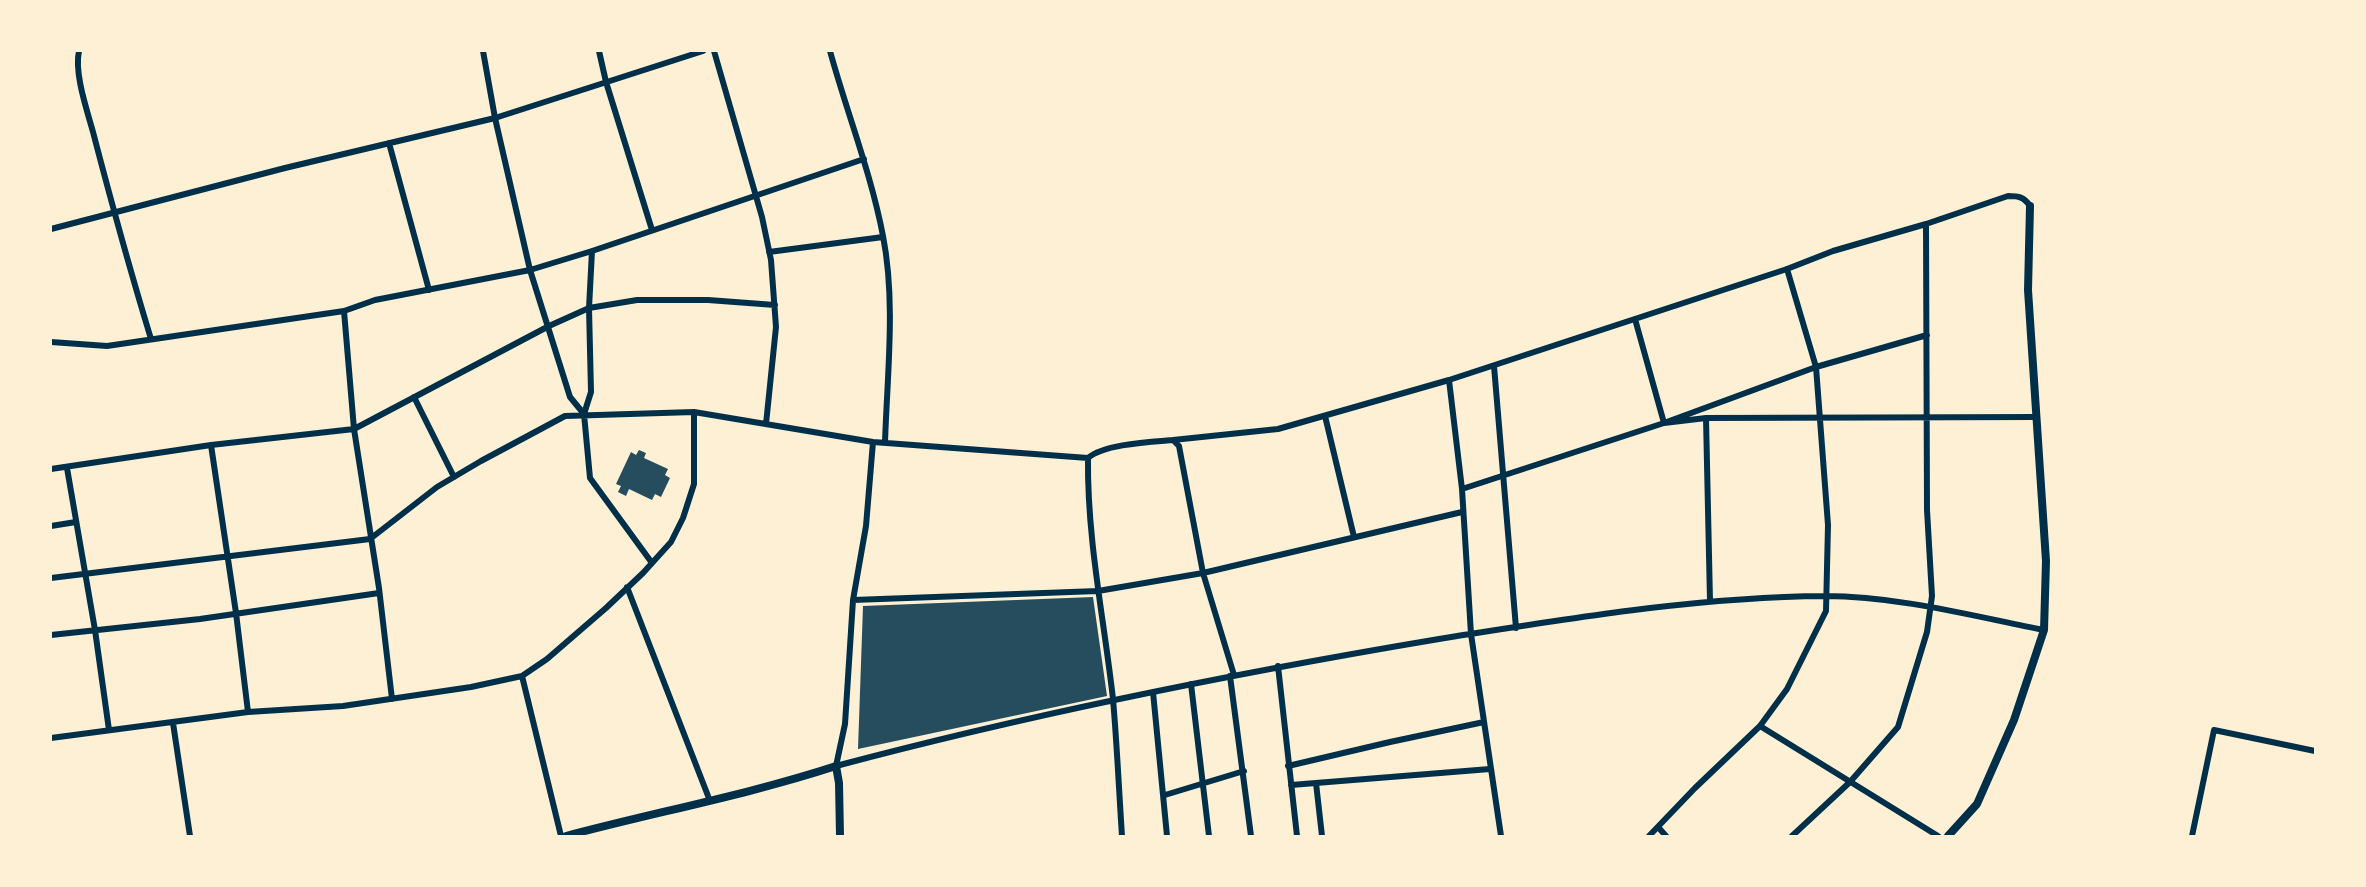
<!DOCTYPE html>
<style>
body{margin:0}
#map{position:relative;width:2366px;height:887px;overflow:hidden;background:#fdf0d5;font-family:Spectral,serif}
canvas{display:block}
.frame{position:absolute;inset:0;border:52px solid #fdf0d5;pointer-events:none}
</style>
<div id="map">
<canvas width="2366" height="887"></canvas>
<div class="frame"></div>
</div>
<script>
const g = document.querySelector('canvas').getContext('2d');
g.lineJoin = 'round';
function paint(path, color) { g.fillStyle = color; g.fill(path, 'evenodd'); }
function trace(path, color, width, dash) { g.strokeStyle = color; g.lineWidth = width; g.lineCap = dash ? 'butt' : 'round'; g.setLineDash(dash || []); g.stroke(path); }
paint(new Path2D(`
 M 639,450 L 646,453 L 644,458 L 668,469 L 665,475 L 670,478 L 661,497 L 655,494 L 652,500 L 629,489 L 626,496 L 618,492 L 621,486 L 616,484 L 631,452 L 636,455 Z
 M 1093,597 L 1107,696 L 858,749 L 863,606 Z`), '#264d5e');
trace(new Path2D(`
 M 79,51 C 74,73 87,110 93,132 C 111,201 130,270 151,339
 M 483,51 L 495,118 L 530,270 L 570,397 L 584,414
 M 599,51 L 606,82 L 652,230
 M 714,51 L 762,217 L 771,260 L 776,327 L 766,424
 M 830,51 C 847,113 871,173 883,236 C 896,302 887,376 885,443
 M 389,143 L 429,290
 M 51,229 L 285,168 L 495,118 L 703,51
 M 592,251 L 589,308 L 591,392 L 584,414 L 590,478 L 652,563
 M 769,252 L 883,237
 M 344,311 L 354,429 L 379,588 L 392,699
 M 1635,319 L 1664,423 L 1816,367 L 1927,335
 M 51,342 L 107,346 L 344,311 L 375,300 L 530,270 L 592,251 L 864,159
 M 1494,366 L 1516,628
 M 1449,380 L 1787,269 L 1833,251 L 1926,224 L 2008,196 C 2019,196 2024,197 2030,206
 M 414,397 L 454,477
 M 1325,416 L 1354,537
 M 1706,418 L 1710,601
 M 1173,440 L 1278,429 L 1449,380 L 1462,489 L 1471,634 L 1501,836
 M 873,442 L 866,526 L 853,600 L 845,724 L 836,766 C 1035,713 1236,673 1439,639 C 1567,619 1695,597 1825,596 C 1897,596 1973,616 2044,630
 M 211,445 L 236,613 L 248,712
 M 67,468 L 95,630 L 109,730
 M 51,469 L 211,445 L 354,429 L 549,326 L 589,308 L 637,300 L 708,300 L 775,305
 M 1462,489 L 1664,423 L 1706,418 L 2036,417
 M 51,526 L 76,522
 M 51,578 L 370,539 L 437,487 L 481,461 L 565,416 L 694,412 L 873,442 L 1088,458
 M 627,587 L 710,801
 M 853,600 L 1098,591 L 1203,573 L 1462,512
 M 51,635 L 200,619 L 379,593
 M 1278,666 L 1297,836
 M 522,676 L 561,836
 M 1230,676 L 1251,836
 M 1191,684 L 1209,836
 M 1153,692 L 1167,836
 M 173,723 L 190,836
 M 1760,726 L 1938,836
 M 51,738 L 248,712 L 343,706 L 471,687 L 522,676 L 547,659 L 606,608 L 643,573 L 671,542 L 683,518 L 694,484 L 694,412
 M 1288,766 L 1390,742 L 1484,722
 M 1316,783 L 1322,836
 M 1291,785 L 1490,769
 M 1165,795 L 1244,771
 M 1658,827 L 1666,836
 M 1122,836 C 1119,791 1117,745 1113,699 C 1104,619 1087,539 1088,458 C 1104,444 1150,442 1173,440 L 1179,446 L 1203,573 L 1234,675
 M 1649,836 L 1695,788 L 1760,726 L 1787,689 L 1826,611 L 1828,525 L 1816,367 L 1787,269
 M 1792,836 L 1850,782 L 1898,727 L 1927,632 L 1932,596 L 1927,510 L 1926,224
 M 2192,836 L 2214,730 L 2315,751`), '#003049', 6);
trace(new Path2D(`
 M 566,836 C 656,812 747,795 836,766 L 839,783 L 840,836
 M 1948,836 L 1977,804 L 2014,720 L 2044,630 L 2046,561 L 2028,290 L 2030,206`), '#003049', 8);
</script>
